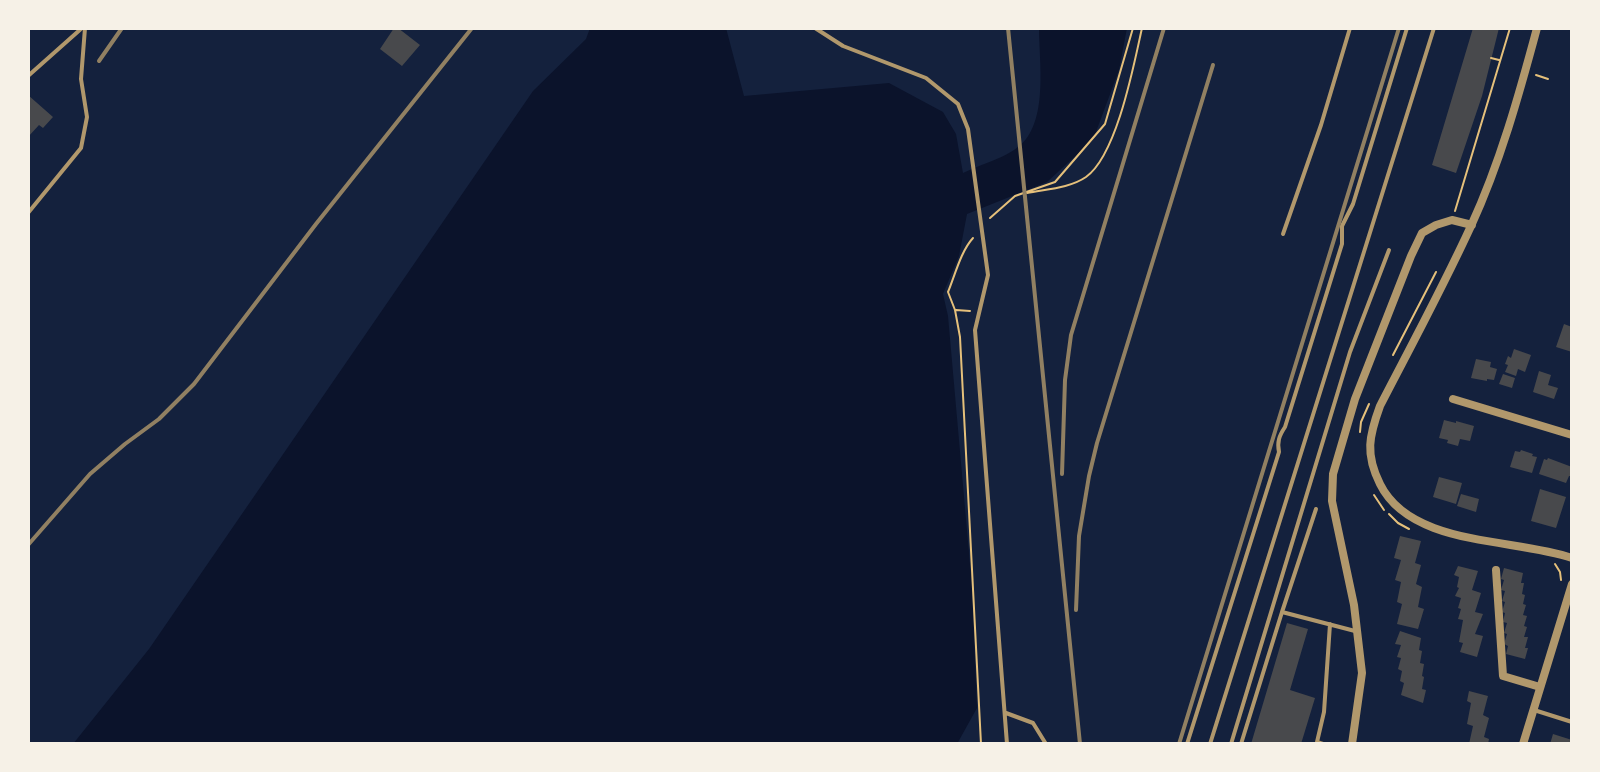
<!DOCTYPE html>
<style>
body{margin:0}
#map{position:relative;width:1600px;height:772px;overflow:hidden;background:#14213d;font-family:Poppins,sans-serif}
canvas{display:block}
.frame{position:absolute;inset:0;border:30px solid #f6f1e7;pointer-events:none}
</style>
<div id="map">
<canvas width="1600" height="772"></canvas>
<div class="frame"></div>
</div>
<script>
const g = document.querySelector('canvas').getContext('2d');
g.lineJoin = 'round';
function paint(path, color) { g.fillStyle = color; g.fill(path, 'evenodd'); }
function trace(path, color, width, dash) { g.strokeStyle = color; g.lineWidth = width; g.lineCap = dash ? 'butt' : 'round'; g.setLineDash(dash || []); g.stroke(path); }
paint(new Path2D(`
 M 590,28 L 726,28 L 744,96 L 889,83 L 943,112 L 956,134 L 963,173 C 979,165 999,160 1014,150 C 1050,128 1039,64 1039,28 L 1127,28 L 1119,70 L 1093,140 L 1047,182 L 967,214 L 959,256 L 943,294 L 948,316 L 972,587 L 977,708 L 957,744 L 73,744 L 149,649 L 533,91 L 586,39 Z`), '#0b132b');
paint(new Path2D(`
 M 394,28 L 398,28 L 420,45 L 402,66 L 380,49 Z
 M 1473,28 L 1499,28 L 1482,96 L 1456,173 L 1432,165 Z
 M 28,95 L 53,117 L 43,128 L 39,125 L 28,137 Z
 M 1564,324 L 1572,327 L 1572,352 L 1556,347 Z
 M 1514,349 L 1531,355 L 1525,372 L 1518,369 L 1516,376 L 1505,372 L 1508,365 L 1505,364 L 1508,356 L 1511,358 Z
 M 1476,359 L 1491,362 L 1490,367 L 1497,369 L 1494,380 L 1487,379 L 1487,381 L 1471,378 Z
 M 1539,371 L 1551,375 L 1548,385 L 1558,388 L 1554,399 L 1533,392 Z
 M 1503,374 L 1515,378 L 1512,388 L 1499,384 Z
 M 1444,420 L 1456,423 L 1456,421 L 1474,426 L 1470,441 L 1460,439 L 1458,446 L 1447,443 L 1448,440 L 1439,438 Z
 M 1521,450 L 1533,454 L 1532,456 L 1537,457 L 1532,473 L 1510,467 L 1515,451 L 1520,452 Z
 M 1548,458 L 1572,467 L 1571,476 L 1569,476 L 1566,483 L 1539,474 L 1544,459 L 1547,460 Z
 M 1439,477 L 1462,483 L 1456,504 L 1433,497 Z
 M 1540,489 L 1566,497 L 1556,528 L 1531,521 Z
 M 1461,494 L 1479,499 L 1476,512 L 1457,506 Z
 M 1400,536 L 1421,541 L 1415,563 L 1421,565 L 1416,584 L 1422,587 L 1418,607 L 1424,609 L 1418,629 L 1397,624 L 1402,604 L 1397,602 L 1401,582 L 1395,580 L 1401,560 L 1394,558 Z
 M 1458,566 L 1478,571 L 1472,590 L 1481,593 L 1475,612 L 1483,614 L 1475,634 L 1483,636 L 1477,657 L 1460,652 L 1463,643 L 1459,642 L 1463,620 L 1458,619 L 1461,609 L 1458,608 L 1461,598 L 1455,596 L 1459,588 L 1457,587 L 1459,577 L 1454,575 Z
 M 1504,568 L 1523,573 L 1521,583 L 1524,583 L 1522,594 L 1525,595 L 1523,604 L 1526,605 L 1523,615 L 1527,616 L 1524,626 L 1527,627 L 1524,637 L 1528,637 L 1525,648 L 1528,648 L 1525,659 L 1506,654 L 1508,646 L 1504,644 L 1507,634 L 1504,633 L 1507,623 L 1503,622 L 1505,613 L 1502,612 L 1505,602 L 1502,601 L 1505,591 L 1501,590 L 1504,580 L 1501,579 Z
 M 1287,623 L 1308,629 L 1290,690 L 1315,698 L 1301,744 L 1251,744 Z
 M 1400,631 L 1421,638 L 1419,650 L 1422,651 L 1420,663 L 1424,664 L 1422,676 L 1424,677 L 1422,689 L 1426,690 L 1423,703 L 1401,695 L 1404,683 L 1400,681 L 1402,671 L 1398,669 L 1401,658 L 1397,657 L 1401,645 L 1395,644 Z
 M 1469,691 L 1488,696 L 1483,715 L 1489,718 L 1484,737 L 1489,739 L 1488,744 L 1469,744 L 1473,726 L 1467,724 L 1471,703 L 1467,701 Z
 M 1553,734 L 1572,740 L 1572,744 L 1550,744 Z`), '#48494c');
trace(new Path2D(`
 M 1491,58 L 1499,60
 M 1536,75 L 1548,79
 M 1027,193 C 1047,189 1070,188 1086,177 C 1117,155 1134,64 1142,28
 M 1455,211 L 1510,28
 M 990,218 L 1015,196 L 1055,182 L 1105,124 L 1133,28
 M 973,238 C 961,251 955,275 948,292 L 955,310 L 960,337 L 981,744
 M 956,310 L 970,311
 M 1393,355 L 1436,272
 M 1360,432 L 1361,422 L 1369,404
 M 1374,495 L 1384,510
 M 1389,514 L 1398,523 L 1409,529
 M 1555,564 L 1560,572 L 1561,580`), '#e5c07b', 2);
trace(new Path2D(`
 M 815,28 L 843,46 L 926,78 L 958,104 L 968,129 L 988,275 L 975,330 L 1007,744
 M 28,76 L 82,28
 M 28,213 L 81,148 L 87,117 L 81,79 L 85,28
 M 1283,234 L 1321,125 L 1350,28
 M 1282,612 L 1316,509
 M 1534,710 L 1572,722
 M 1006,713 L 1033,723 L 1046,744
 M 1187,744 L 1279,452 C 1277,442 1279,436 1285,427 L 1342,244 L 1342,226 L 1353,204 L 1407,28
 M 1210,744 L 1434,28
 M 1231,744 L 1350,352 L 1389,250
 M 1241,744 L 1282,612 L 1355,631
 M 1323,744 L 1317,742 L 1324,712 L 1330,624`), '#b1986c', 4);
trace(new Path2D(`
 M 1537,28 C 1519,95 1500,163 1471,226 C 1443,287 1411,346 1380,406 C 1369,436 1365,454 1380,484 C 1411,547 1515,538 1572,558
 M 1453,399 L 1572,435
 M 1496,570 L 1503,676 L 1540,687
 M 1352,744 L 1362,673 L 1354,605 L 1332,501 L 1333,474 L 1355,399 L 1411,256 L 1422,233 L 1436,225 L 1452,220 L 1472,225
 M 1523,744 L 1572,584`), '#b1986c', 8);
trace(new Path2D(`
 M 1008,28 L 1080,744
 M 99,61 L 122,28
 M 1062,474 L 1065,380 L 1071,335 L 1164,28
 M 28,545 L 90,474 L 125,444 L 159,419 L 194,384 L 316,224 L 472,28
 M 1076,610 L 1079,536 L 1089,476 L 1097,443 L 1213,65
 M 1179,744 L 1399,28`), '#918062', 4);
</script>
